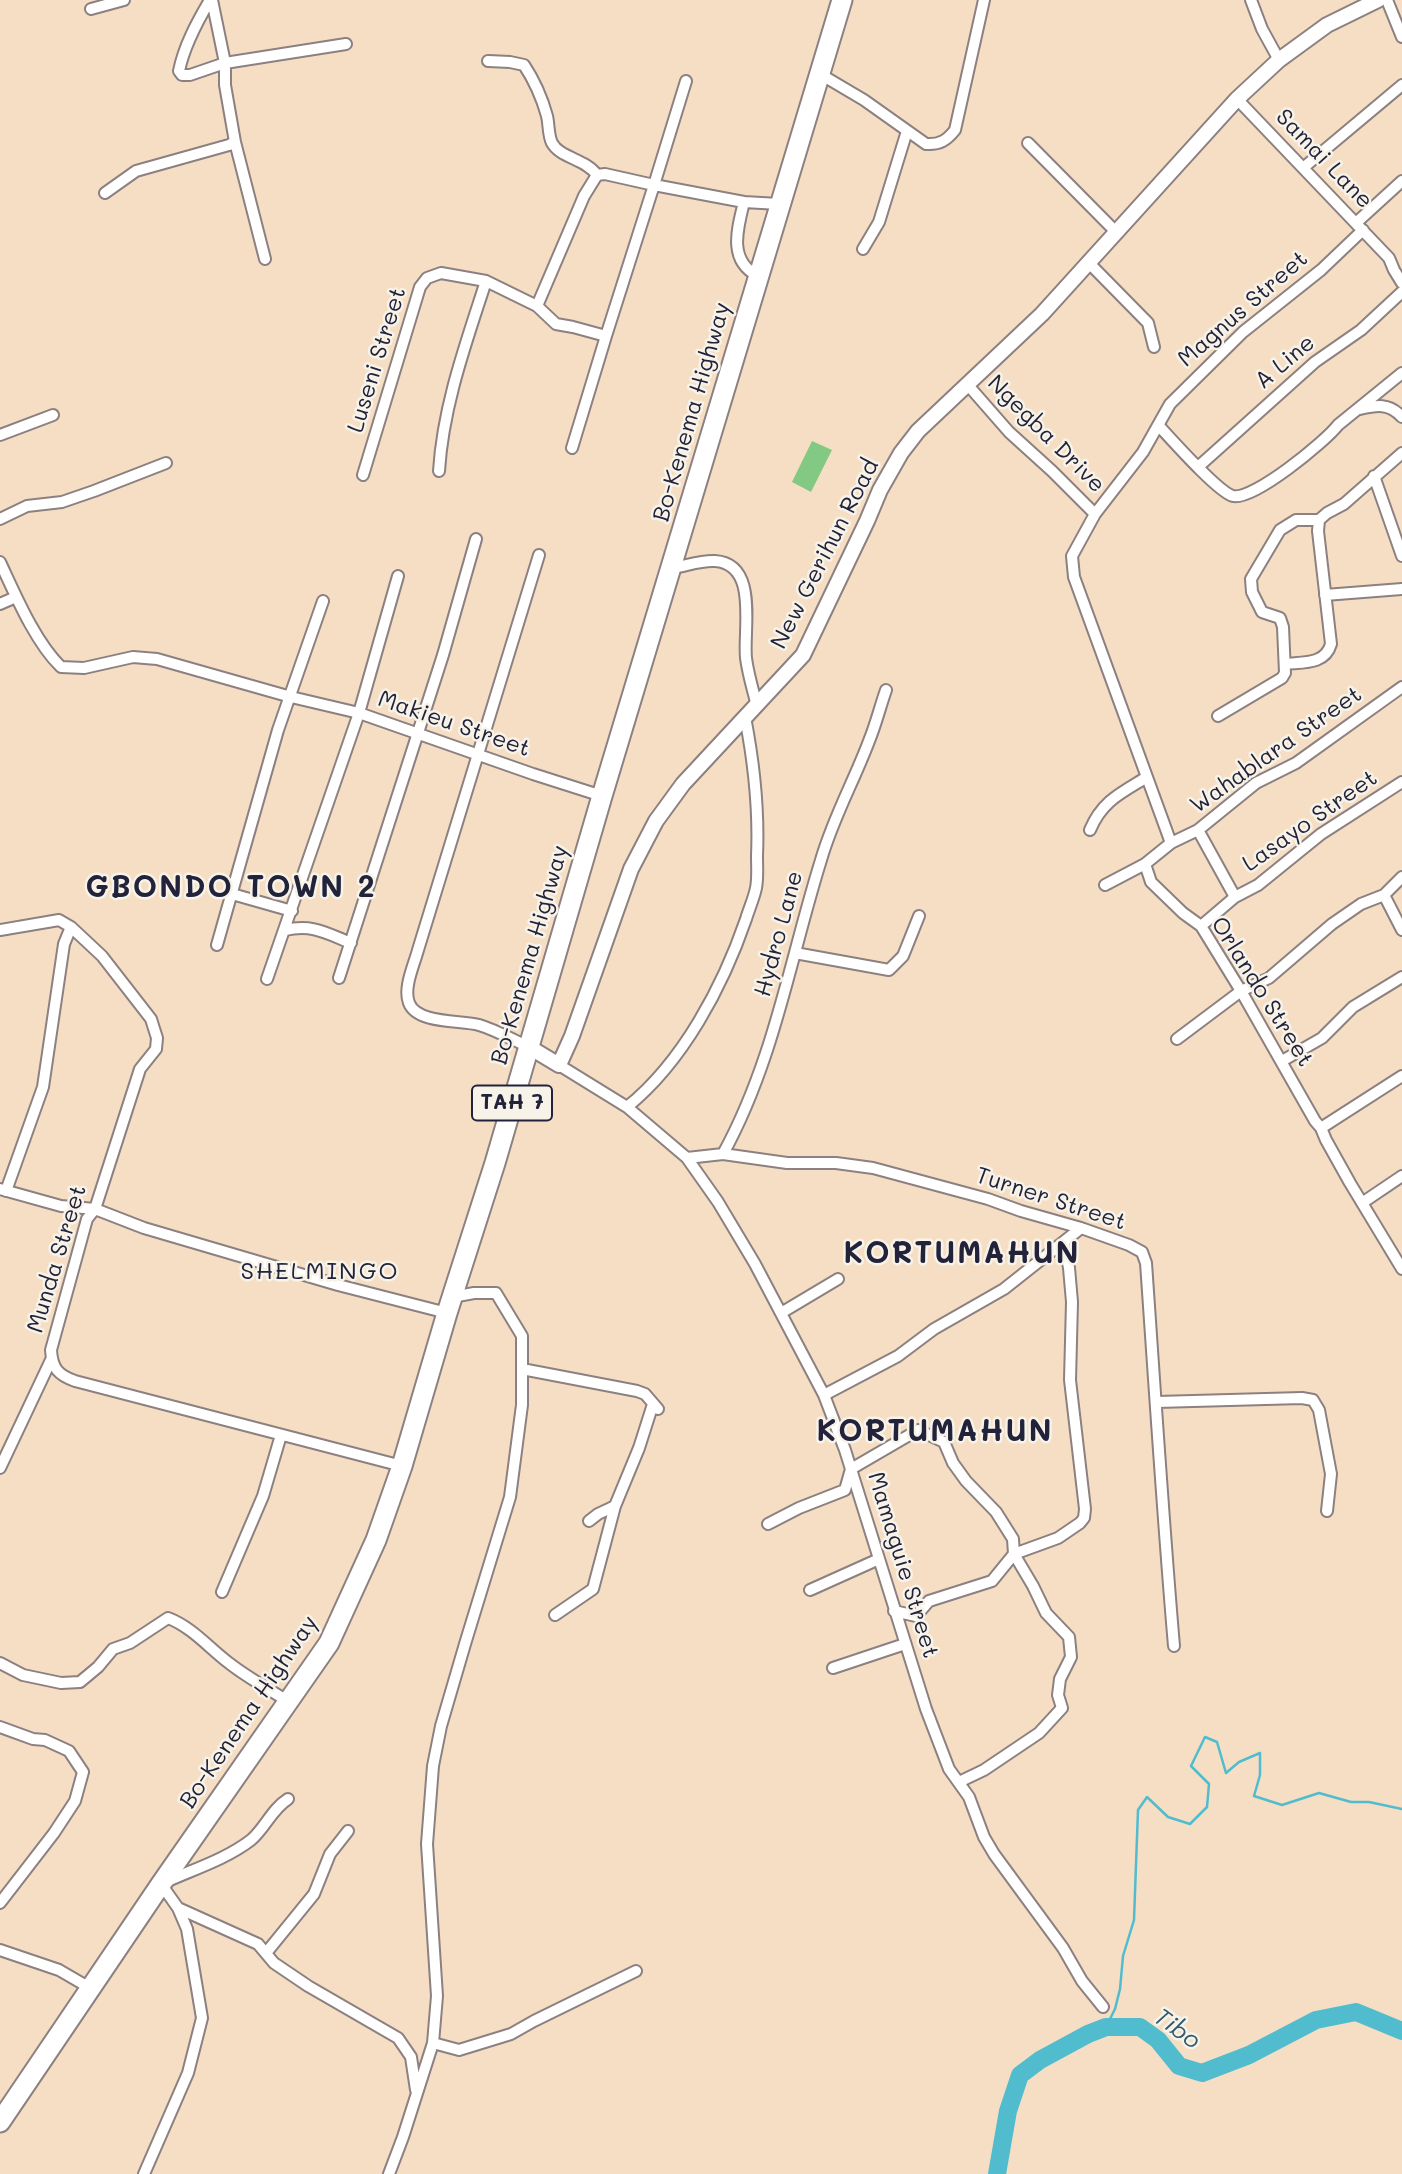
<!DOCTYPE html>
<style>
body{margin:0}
canvas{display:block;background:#f5dec4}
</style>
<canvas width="1402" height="2174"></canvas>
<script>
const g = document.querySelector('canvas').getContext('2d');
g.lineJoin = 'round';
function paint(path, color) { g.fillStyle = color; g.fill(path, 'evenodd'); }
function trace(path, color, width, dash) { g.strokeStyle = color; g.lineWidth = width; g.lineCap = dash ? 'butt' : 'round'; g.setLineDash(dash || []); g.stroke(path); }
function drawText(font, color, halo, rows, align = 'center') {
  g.font = font + ' Mali,sans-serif'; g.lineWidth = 5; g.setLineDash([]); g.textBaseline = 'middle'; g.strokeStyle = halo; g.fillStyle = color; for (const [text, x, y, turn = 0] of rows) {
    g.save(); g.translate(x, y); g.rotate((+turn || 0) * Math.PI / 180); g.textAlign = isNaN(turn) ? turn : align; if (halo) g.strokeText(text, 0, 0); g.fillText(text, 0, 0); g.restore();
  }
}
paint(new Path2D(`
 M 812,441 L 832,450 L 811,492 L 792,482 Z`), '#84c983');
trace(new Path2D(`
 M 1106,2027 L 1115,2009 L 1120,1989 L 1123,1956 L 1134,1920 L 1138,1810 L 1147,1797 L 1168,1817 L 1190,1824 L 1207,1807 L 1209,1784 L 1191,1766 L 1205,1737 L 1217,1742 L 1226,1773 L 1239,1762 L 1260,1753 L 1260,1775 L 1254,1796 L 1282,1805 L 1319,1793 L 1351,1802 L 1369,1802 L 1402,1809`), '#51bcce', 2.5);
trace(new Path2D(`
 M 997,2174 L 1008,2111 L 1020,2075 L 1040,2060 L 1088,2034 L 1106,2027 L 1140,2027 L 1158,2040 L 1179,2066 L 1202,2073 L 1249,2055 L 1316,2020 L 1356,2012 L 1402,2031`), '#51bcce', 18);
const minor = new Path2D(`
 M 210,0 C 197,22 184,46 179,71 L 182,75 L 190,75 L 225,63 L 346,44
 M 1251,0 L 1262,29 L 1279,60
 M 1387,0 L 1402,37
 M 91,9 L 124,0
 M 488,61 L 510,62 L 524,65 C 534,80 542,98 547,116 C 549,124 548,135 552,143 C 560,158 586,159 597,175
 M 820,74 L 864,100 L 926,144 C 940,145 947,140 955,130 L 984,0
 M 1237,99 L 1389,258 L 1394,270 L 1402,283
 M 235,142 L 265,259
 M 1028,143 L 1117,233
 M 1303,168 L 1402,85
 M 105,193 L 136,171 L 229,145 L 235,142 L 225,85 L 225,63 L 212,0
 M 744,202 C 737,230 728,261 758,276
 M 1357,222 L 1402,181
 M 1363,230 L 1321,270 L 1243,332 L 1170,404 L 1143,452 L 1095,514 L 1072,556 L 1074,577 L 1171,843 L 1145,864 L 1151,882 L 1183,913 L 1201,926 L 1241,991 L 1315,1121 L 1321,1128 L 1326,1140 L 1350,1183 L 1402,1269
 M 863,249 L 879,222 L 907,131
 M 1089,263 L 1148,323 L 1154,347
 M 537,306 L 584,196 L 597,175 L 605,174 L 654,185 L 686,81
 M 967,384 L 1009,432 L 1052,471 L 1095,514
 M 1360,409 C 1377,405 1389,403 1402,417
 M 1159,426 C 1172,440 1218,492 1233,496 C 1253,501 1326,441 1338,425 L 1402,373
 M 0,435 L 53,415
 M 572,448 L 606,336
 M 1198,467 L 1315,362 L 1361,330 L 1402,292
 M 439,471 C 443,406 466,343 486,281
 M 363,475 L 420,287 L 427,278 L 441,273 L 486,281 L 537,306 L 556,324 L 573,327 L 606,336 L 654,185 L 744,202 L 779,204
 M 1374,476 L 1402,556
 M 0,519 L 27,506 L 62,502 L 94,491 L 166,463
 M 0,562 C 15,594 35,642 61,667 L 84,668 L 133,657 L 157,659 L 291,697 L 359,713 L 533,774 L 602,796
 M 672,568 C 686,566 701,560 715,561 C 759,564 743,629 746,658 C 748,674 753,690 757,706
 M 1325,595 L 1402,589
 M 0,604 L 16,597
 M 1285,664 C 1303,662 1325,665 1331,644 L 1318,531 L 1319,520 L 1327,513 L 1344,504 L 1402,453
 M 1218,716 L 1282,678 L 1285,673 L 1283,627 L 1280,618 L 1262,612 L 1252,592 L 1251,579 L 1280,530 L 1296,520 L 1319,520
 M 1090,830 C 1102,801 1121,793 1147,777
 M 1198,830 L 1235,897 L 1258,885 L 1321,834 L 1402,782
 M 1171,843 L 1198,830 L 1256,783 L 1296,763 L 1402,687
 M 1105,885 L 1145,864
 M 232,894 L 292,911
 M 1384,895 L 1402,930
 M 1201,926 L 1235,897
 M 0,930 L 59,920 L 71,927 L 102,956 L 151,1019 L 157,1038 L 156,1049 L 140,1069 L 95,1209 L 87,1219 L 51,1350 C 52,1368 58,1375 75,1381 L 402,1466
 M 285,930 C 313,924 326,933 351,943
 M 217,945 L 278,730 L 323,601
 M 795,953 L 889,970 L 903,956 L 919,916
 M 339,978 L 443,655 L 476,539
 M 267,979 L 359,713 L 398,576
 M 1177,1039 L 1241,991 L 1269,978 L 1332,924 L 1361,904 L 1384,895 L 1402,877
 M 529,1047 C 513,1040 496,1030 479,1025 C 461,1020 417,1024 409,1003 C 403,988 414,965 418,950 L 539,555
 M 1282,1061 L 1322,1038 L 1353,1007 L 1402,977
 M 559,1065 L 627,1107 L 687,1158 L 718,1202 L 755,1264 L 824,1395 L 845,1450 L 926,1709 L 949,1769 L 969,1797 L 984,1837 L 994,1854 L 1063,1948 L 1082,1981 L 1103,2007
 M 627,1107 C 683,1062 723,986 746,919 C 749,909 754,898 756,888 C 758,878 757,867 757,856 C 759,809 754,763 745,717
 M 1321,1128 L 1402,1076
 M 723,1154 L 787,1163 L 836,1163 L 873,1168 L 988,1199 L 1021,1211 L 1081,1228 L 1129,1245 L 1142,1252 L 1146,1263 C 1155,1391 1163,1519 1174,1646
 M 687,1158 L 723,1154 C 774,1061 790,959 821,860 C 833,818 854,781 869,741 C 876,724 880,707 886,690
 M 0,1189 L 61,1206 L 95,1209 L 144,1228 L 338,1285 L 447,1313
 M 6,1191 L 43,1087 L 64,944 L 71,927
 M 1362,1203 L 1402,1176
 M 781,1313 L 838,1279
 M 522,1369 L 637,1391 L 645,1394 L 658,1409
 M 824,1395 L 898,1356 L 934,1329 L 1004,1289 L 1081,1228
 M 1157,1402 L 1302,1398 L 1313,1400 L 1319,1410 L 1331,1474 L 1327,1511
 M 0,1468 L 51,1360
 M 589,1521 L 598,1514 L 615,1506 L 639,1448 L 653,1404
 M 768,1524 L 799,1508 L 845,1490 L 851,1469 L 918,1430 L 944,1442 L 953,1463 L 966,1481 L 996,1512 L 1013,1539 L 1014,1554 L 1033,1586 L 1046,1613 L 1069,1637 L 1071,1657 L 1060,1679 L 1058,1695 L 1062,1708 L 1039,1733 L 984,1770 L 959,1782
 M 810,1590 L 879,1559
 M 222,1592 L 263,1496 L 281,1435
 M 894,1611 L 916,1616 L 929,1601 L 992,1581 L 1014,1554 L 1058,1538 L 1080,1523 L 1084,1518 L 1085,1509 L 1070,1380 L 1072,1302 L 1069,1268 L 1064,1243
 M 555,1615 L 593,1589 L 615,1506
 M 0,1663 L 23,1675 L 61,1683 L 80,1682 L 98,1667 L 113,1649 L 130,1643 L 168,1618 C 192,1627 209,1648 229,1663 C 248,1678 269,1689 289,1702
 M 833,1668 L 905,1644
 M 0,1727 L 33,1739 L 45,1740 L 69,1751 L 83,1772 L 75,1801 L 54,1833 L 0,1903
 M 178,1908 L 258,1944 L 274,1963 L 308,1986 L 398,2038 L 411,2057 L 416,2090
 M 0,1950 L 59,1970 L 90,1988
 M 266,1953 L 314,1894 L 330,1854 L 348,1831
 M 433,2043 L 459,2050 L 511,2034 L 534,2021 L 636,1971
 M 144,2174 L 188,2073 L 202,2018 L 187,1929 L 178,1908 L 161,1884 C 191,1870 225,1860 251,1840 C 265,1828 272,1809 288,1799
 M 389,2174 L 403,2137 L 433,2043 L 437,1996 L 427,1844 L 433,1766 L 441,1726 L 465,1644 L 510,1497 L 522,1405 L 522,1336 L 496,1293 L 474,1293 L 452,1297`);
const tertiary = new Path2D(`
 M 529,1047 L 559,1065 L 572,1036 L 631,869 L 656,821 L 683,784 L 803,655 L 867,521 L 880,490 L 901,453 L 918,431 L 1042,314 L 1237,99 L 1279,60 L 1327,25 L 1378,0`);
const trunk = new Path2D(`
 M 0,2122 L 161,1884 L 329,1643 L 376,1540 L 402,1466 L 447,1313 L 495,1163 L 602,796 L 842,0`);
trace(minor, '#8c8080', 14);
trace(tertiary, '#8c8080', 18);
trace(trunk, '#8c8080', 23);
trace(minor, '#fff', 10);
trace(tertiary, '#fff', 14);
trace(trunk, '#fff', 19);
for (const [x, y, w] of [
 [512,1103,80]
]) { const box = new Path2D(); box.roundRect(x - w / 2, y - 17.5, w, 35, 5); g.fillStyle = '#f7f3e8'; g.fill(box); trace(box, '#22223b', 2); }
drawText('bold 21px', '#22223b', null, [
 ["TAH 7",512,1103]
]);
drawText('23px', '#22223b', '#f7f3e8', [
 ["Samai Lane",1324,159,46],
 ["Magnus Street",1243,309,-41],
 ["Luseni Street",377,360,-73],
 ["A Line",1285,362,-40],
 ["Bo-Kenema Highway",692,412,-74],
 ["Ngegba Drive",1046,434,45],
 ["New Gerihun Road",825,554,-63],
 ["Makieu Street",454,724,19],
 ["Wahablara Street",1276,750,-35],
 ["Lasayo Street",1310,821,-35],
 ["Hydro Lane",779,934,-75],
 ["Bo-Kenema Highway",530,955,-74],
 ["Orlando Street",1262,992,58],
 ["Turner Street",1051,1199,18],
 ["Munda Street",57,1259,-73],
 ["Mamaguie Street",903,1565,73],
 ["Bo-Kenema Highway",249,1712,-56]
]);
g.letterSpacing = '2px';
drawText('24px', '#22223b', '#f7f3e8', [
 ["SHELMINGO",320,1272]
]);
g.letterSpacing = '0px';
drawText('italic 24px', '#32586e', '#f7f3e8', [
 ["Tibo",1177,2029,36]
]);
g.letterSpacing = '2px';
drawText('bold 30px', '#22223b', '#f7f3e8', [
 ["GBONDO TOWN 2",231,888],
 ["KORTUMAHUN",962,1254],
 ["KORTUMAHUN",935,1432]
]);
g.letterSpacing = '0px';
</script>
